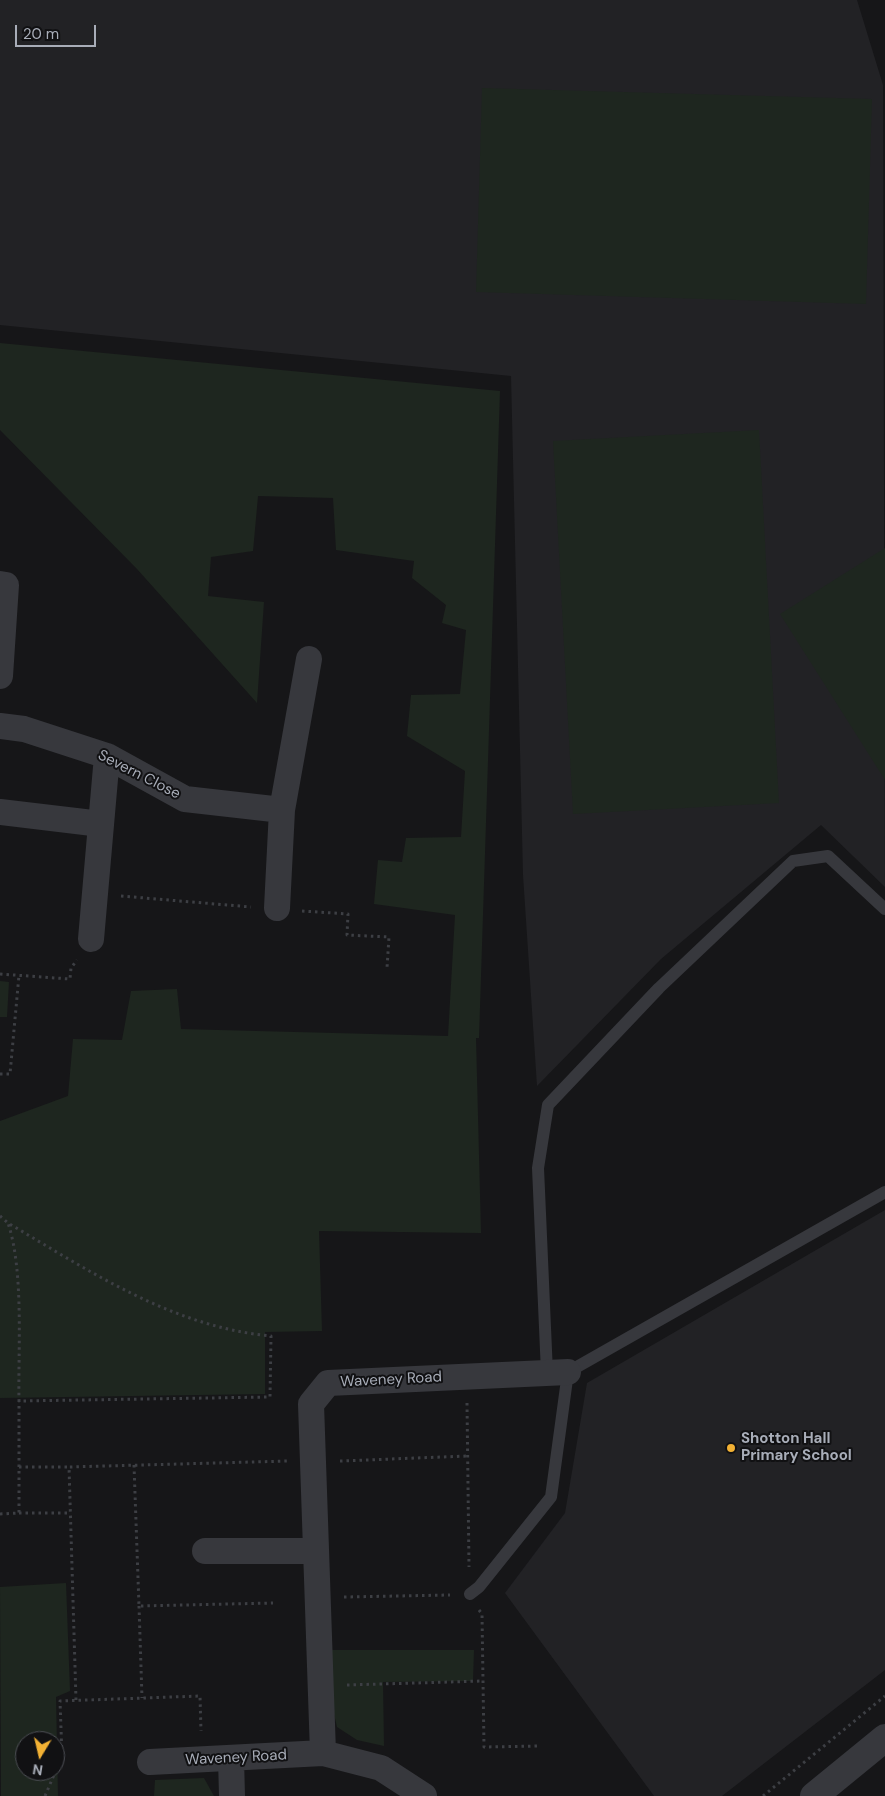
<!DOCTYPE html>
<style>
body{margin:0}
#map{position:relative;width:885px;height:1796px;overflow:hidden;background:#161618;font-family:"DM Sans",sans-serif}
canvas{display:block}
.north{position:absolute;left:15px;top:1731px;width:50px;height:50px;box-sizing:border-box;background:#111113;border:1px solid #4d4f55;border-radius:50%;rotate:189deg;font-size:14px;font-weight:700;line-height:20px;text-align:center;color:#a8adb8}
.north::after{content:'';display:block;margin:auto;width:18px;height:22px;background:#f2b134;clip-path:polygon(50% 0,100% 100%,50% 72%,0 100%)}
.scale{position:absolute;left:15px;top:25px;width:81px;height:22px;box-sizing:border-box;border:2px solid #a8adb8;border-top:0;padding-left:6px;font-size:15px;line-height:18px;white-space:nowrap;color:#a8adb8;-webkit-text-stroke:4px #111113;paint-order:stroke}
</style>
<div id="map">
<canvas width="885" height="1796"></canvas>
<div class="north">N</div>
<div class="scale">20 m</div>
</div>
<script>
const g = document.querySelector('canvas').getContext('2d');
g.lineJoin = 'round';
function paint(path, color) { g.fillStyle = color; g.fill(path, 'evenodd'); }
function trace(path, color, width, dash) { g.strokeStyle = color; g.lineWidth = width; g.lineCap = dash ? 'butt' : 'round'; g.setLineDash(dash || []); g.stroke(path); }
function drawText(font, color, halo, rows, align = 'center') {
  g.font = font + ' "DM Sans",sans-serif'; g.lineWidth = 4; g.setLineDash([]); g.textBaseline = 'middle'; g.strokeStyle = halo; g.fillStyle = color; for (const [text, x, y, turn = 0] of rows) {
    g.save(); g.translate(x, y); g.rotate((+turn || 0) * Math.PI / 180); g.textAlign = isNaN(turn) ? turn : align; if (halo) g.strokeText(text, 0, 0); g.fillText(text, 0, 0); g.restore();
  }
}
paint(new Path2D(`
 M 0,0 L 857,0 L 883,85 L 885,887 L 821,825 L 661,959 L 537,1086 L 523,875 L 511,376 L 0,325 Z
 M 885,1210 L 885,1670 L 722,1796 L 654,1796 L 505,1593 L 565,1513 L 587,1383 Z`), '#222225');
paint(new Path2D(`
 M 482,88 L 872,99 L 866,304 L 476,292 Z
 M 0,343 L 500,391 L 479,1038 L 476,1038 L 481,1233 L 319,1231 L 322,1331 L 265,1332 L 265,1394 L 0,1398 L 0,1121 L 68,1096 L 73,1039 L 122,1040 L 131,991 L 177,989 L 181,1029 L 448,1036 L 455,915 L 374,904 L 378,860 L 402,862 L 406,838 L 461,837 L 465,771 L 407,736 L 411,695 L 460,694 L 466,630 L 442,623 L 446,605 L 412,578 L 414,561 L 336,550 L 333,498 L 258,496 L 253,551 L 211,557 L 208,596 L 264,602 L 257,703 L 137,569 L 0,430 Z
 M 759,430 L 779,803 L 573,814 L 553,441 Z
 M 885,548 L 885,780 L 780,614 Z
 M 0,981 L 9,982 L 7,1017 L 0,1017 Z
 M 66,1583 L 70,1691 L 56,1697 L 58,1796 L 1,1796 L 0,1587 ZM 25,1741 L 55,1741 L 55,1771 L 25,1771 Z
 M 331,1650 L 474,1650 L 473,1681 L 383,1682 L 384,1746 L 357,1740 L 337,1727 L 332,1705 Z
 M 204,1778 L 214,1796 L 154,1796 L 155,1780 Z`), '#1e261f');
trace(new Path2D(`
 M 121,896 L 251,907
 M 302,911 L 348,914 L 347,935 L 389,937 L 387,968
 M 0,974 L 70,979 L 71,968 L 77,960
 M 0,1074 L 10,1074 L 19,975
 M 0,1216 L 8,1223 C 91,1272 173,1327 271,1336 L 270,1397 L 19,1401 C 18,1349 24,1271 8,1223
 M 467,1403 L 469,1567
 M 340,1461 L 468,1456
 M 134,1465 L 139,1606 L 273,1603
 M 19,1467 L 69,1467
 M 19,1513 L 70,1513
 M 0,1514 L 19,1513 L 19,1401
 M 344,1597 L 450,1595
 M 139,1606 L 142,1698
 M 479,1610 L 482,1614 L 484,1747 L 541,1746
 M 347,1685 L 483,1681
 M 76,1700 L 69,1467 L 288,1461
 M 45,1796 L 62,1756 L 60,1701 L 200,1696 L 201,1731
 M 763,1796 L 885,1696`), '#3d3f44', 3, [2.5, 4]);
trace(new Path2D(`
 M 547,1373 L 538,1168 L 548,1105 L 659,988 L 793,861 L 828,856 L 885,909
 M 470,1594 L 479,1587 L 551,1497 L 568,1372 L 885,1192`), '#37383d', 12);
trace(new Path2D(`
 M 0,584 L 6,585 L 0,676
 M 0,726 L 24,729 L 107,756 L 185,799 L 282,810
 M 0,812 L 101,824
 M 277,908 L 282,810 L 309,659
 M 91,939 L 107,756
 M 205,1551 L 316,1551
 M 323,1753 L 311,1404 L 328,1383 L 568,1372
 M 231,1758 L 232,1796
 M 150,1762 L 323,1753 L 381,1768 L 424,1796`), '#37383d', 26);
trace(new Path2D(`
 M 814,1796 L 885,1738`), '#37383d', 28);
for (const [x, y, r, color] of [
 [731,1448,5,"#f2b134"]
]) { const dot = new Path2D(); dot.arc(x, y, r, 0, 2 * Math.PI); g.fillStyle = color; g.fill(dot); trace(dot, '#111113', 2); }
drawText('15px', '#a8adb8', '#111113', [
 ["Severn Close",139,775,27],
 ["Waveney Road",391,1380,-3],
 ["Waveney Road",236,1758,-3]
]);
drawText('bold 15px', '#a8adb8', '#111113', [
 ["Shotton Hall",741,1439],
 ["Primary School",741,1456]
], 'left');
</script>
